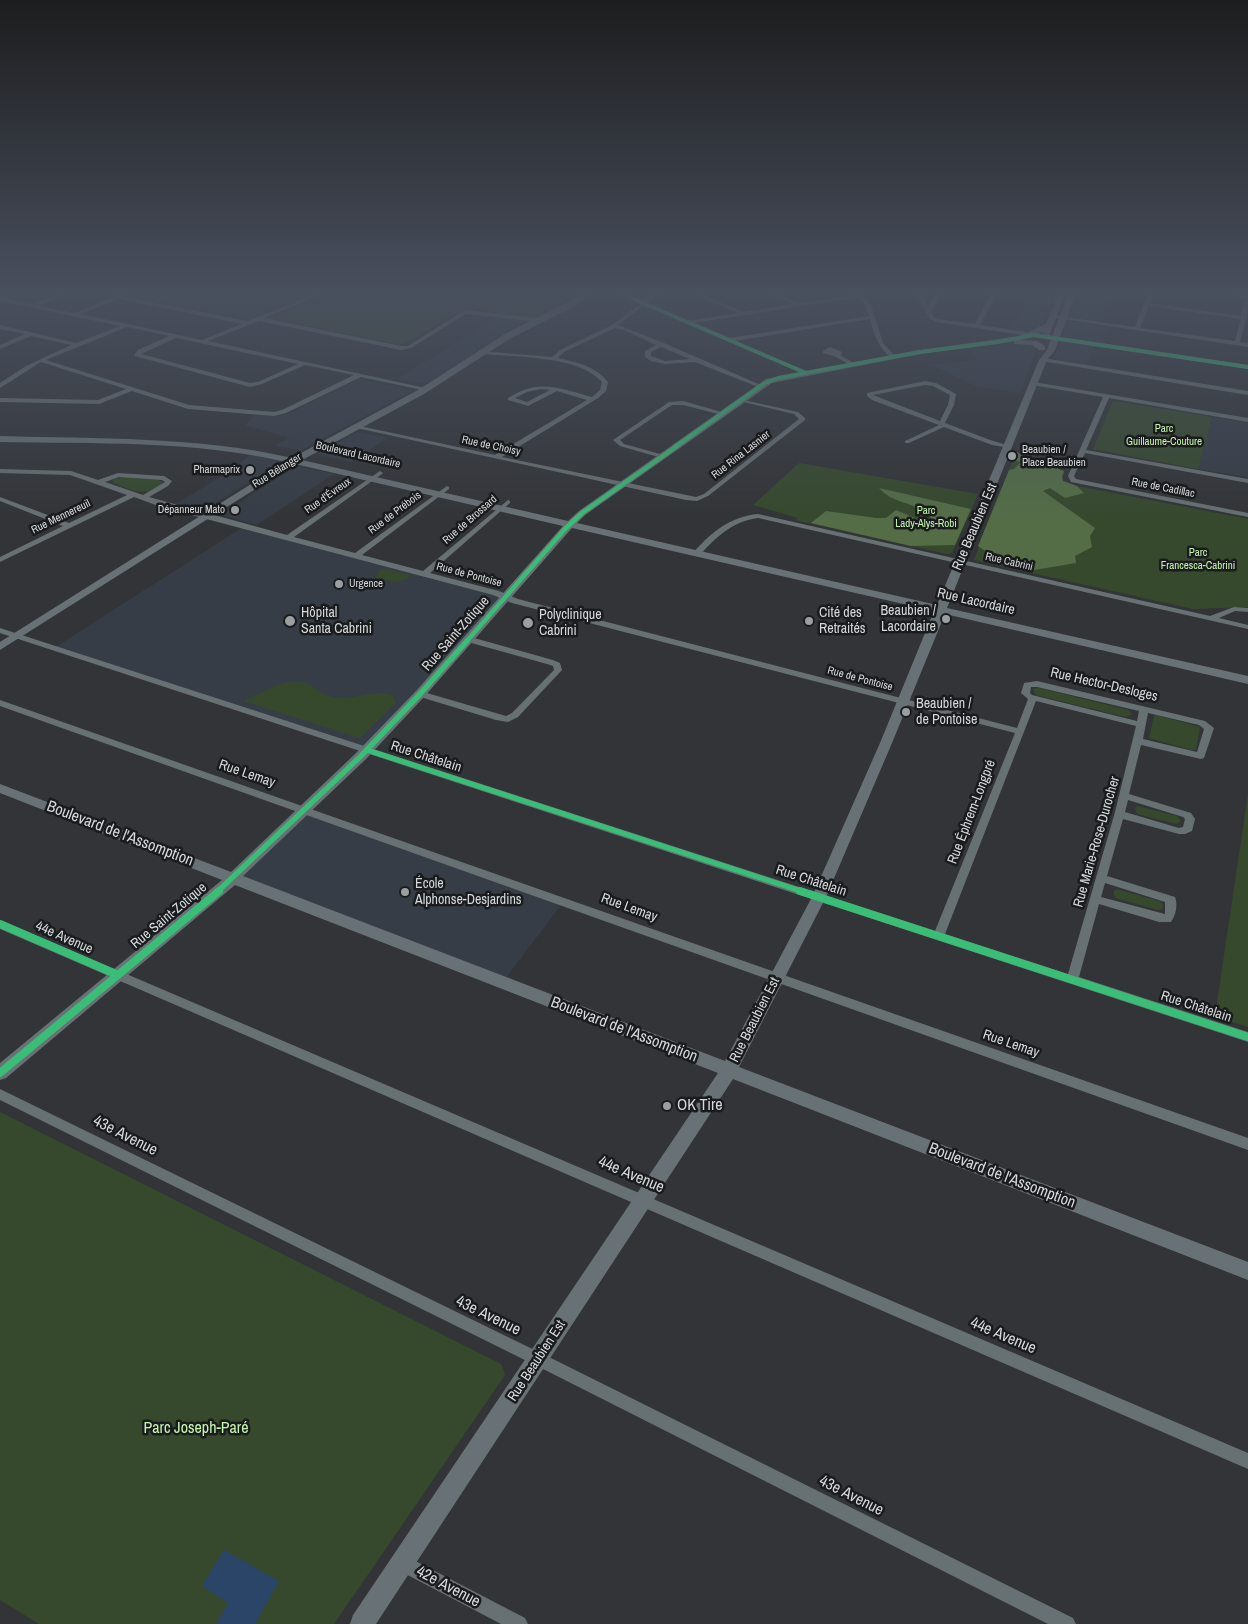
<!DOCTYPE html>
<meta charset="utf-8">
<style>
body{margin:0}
canvas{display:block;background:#323437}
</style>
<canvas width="1248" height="1624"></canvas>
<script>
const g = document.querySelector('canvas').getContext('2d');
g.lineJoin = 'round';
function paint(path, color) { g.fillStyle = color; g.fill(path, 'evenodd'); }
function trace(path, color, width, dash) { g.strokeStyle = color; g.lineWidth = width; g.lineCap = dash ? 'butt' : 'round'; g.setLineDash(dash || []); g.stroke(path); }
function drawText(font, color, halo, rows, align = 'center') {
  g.font = font + ' "Archivo Narrow",sans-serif'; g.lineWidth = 5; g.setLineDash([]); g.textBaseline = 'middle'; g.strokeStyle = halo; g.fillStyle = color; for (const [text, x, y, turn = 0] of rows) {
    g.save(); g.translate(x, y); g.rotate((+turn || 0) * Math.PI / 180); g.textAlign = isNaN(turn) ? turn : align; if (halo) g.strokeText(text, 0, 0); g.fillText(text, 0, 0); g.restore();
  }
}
paint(new Path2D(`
 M 132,294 L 313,294 L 248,320 L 128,296 Z
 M 1029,294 L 1056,294 L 1040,327 L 1032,332 L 1012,329 Z
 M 1078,294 L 1115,294 L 1103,322 L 1070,317 Z
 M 495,317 L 527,321 L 503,334 L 426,384 L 397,379 L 482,327 Z
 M 1068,322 L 1072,322 L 1108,328 L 1102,343 L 1063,336 Z
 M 1061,342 L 1095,346 L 1087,365 L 1054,358 Z
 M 1016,343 L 1031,345 L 1036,350 L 1020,393 L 976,386 L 932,365 L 978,360 L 966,349 Z
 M 360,379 L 414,390 L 301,450 L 275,446 L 289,438 L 245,425 L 255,415 L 272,416 L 288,414 Z
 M 1212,417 L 1248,423 L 1248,477 L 1198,469 Z
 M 357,432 L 388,438 L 350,462 L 316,454 Z
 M 251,455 L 278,461 L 280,463 L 206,509 L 199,510 L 176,504 L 230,471 Z
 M 296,466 L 334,474 L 257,525 L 220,515 Z
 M 243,527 L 505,596 L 367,750 L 54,648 Z
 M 303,810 L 564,901 L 502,983 L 233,878 Z`), '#363d46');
paint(new Path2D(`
 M 327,294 L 581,294 L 536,317 L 476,310 L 462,310 L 401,345 L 270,318 Z
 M 1113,401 L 1212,417 L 1198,469 L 1093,449 Z
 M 1016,452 L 1064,471 L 1062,480 L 1077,486 L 1248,519 L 1248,607 L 1193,609 L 974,560 Z
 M 799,463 L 978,494 L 952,553 L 947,554 L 795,520 L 798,518 L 753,505 Z
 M 123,477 L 158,480 L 163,482 C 147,499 130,490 112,482 L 114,479 Z
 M 385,569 L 410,575 L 407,579 L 394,582 L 376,577 L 379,571 Z
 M 298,681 C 314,683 320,698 341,698 C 356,699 384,687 394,697 L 396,703 L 360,738 L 243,701 L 283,683 Z
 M 1038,688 L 1128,710 L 1132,714 L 1126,717 L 1036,695 L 1033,689 Z
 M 1156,715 L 1200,727 L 1196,749 L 1192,750 L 1149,738 L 1154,716 Z
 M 1248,794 L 1248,1027 L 1215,1016 Z
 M 1137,806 L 1177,816 L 1181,821 L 1177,824 L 1137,814 L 1135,808 Z
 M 1116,889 L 1159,901 L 1163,904 L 1162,909 L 1158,910 L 1116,898 L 1113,892 Z
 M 0,1112 L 501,1364 L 505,1375 L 334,1624 L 39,1624 L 0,1600 Z`), '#36492d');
paint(new Path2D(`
 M 1016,452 L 1064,471 L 1062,477 L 1063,481 L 1077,486 L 1084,493 L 1065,498 L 1050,488 L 1043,491 L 1095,528 L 1090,536 L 1092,547 L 1075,556 L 1076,563 L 1034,570 L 1008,566 L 978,546 L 1009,470 L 1014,469 L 1021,462 L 1013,460 Z
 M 879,488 L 971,509 L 955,545 L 911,546 L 811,523 L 826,511 L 876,518 L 886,518 L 896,510 L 929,524 L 931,518 C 913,499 897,507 879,488 Z`), '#546d47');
paint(new Path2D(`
 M 224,1550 L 279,1581 L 255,1624 L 216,1624 L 228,1603 L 202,1586 Z`), '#2a4568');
paint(new Path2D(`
 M 59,294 L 66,294 L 39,306 L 75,313 L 121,294 L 125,294 L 124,297 L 248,321 L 316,294 L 323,294 L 264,318 L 401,346 L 408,346 L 465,310 L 539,318 L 542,320 L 539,322 L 466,314 L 411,348 L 401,350 L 259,321 L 208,341 L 430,389 L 427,391 L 361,377 L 286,413 L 274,416 L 188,409 L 132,391 L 99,404 L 0,402 L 0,398 L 98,400 L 126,389 L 41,362 L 0,388 L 0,383 L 26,366 L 71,345 L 31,336 L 0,349 L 0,345 L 25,334 L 0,329 L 0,325 L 76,343 L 120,326 L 0,301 L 0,297 L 33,304 ZM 119,299 L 242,324 L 202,340 L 81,314 ZM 127,327 L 169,336 L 138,350 L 134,355 L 135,356 L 250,387 L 262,384 L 305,365 L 354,375 L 282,410 L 274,412 L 189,405 L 46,360 ZM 176,338 L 298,364 L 258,382 L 250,383 L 141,354 Z
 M 619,294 L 626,294 L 643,301 L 653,294 L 659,294 L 647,303 L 688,321 L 738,313 L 693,294 L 700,294 L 744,312 L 793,304 L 768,294 L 776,294 L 800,303 L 863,294 L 872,308 L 883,343 L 896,357 L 891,358 C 878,347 874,335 870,319 L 735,341 L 808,372 L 809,373 L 806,375 L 644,305 L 618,325 L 664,343 L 763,386 L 758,387 L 695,362 L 665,364 L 651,361 L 645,357 L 645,351 L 656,345 L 624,330 L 615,328 L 564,352 L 558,358 C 577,362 595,366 608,382 L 606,391 L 598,398 L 502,457 L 696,497 L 704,494 L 799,419 L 794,414 L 739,401 L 739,399 L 798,412 L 805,418 L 805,420 L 708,496 L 697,501 L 686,500 L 352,427 L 355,425 L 495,455 L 587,400 L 557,391 L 528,406 L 508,400 L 508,398 C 538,378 560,388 592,397 L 600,390 L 602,382 C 580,356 516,357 483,354 L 481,353 L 481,351 L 552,357 L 560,350 L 612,325 L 640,304 ZM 859,297 L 863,301 L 869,316 L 730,338 L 694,323 ZM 661,347 L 690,359 L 665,361 L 651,356 L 651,352 ZM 541,389 L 550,390 L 527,402 L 515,398 L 527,392 Z
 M 916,294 L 922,294 L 928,306 L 936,294 L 942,294 L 931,311 L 934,317 L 937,319 L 975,324 L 991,294 L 997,294 L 980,325 L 1248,365 L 1248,369 L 936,322 L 930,319 Z
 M 1148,294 L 1154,294 L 1150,303 L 1241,316 L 1245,300 L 1248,299 L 1222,294 L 1248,295 L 1248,311 L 1240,342 L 1248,343 L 1248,347 L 1049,317 L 1052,315 L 1135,327 ZM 1149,306 L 1241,319 L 1235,341 L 1140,328 Z
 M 830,347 L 842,352 L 842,354 L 840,355 L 854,363 L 854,365 L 850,365 L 834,356 L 823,353 L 823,351 Z
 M 1043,358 L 1248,391 L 1248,395 L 1041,361 L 1041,359 Z
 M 925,381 L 936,383 L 956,394 L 954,405 L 945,423 L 990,440 L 1010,446 L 1010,448 L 992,445 L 944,427 L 909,443 L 905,443 L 905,441 L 939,425 L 872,400 L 867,396 L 867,393 ZM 925,385 L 933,386 L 950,395 L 948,405 L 940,421 L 873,395 Z
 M 1034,382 L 1248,418 L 1248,422 L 1109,398 L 1086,450 L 1248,479 L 1248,483 L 1085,453 L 1074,476 L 1076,479 L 1248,513 L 1248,517 L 1071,482 L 1068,476 L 1103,397 L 1032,385 L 1031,384 Z
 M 683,401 L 725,413 L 722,415 L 683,405 L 672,405 L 620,440 L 624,444 L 664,455 L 665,456 L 662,458 L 620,446 L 613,440 L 669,402 Z
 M 0,469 L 71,471 L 98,480 L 118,473 L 164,476 L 172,481 L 168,486 L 149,497 L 287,535 L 380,471 L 383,473 L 382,474 L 294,537 L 355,553 L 447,486 L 449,487 L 449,489 L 362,555 L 423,571 L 508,500 L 510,501 L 510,503 L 430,573 L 499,591 L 518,599 L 1017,728 L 1028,699 L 1021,693 L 1024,683 L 1037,681 L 1205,721 L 1214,728 L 1204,758 L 1201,759 L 1141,745 L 1129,794 L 1191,813 L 1195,819 L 1192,831 L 1185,834 L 1179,834 L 1123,819 L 1107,876 L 1175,897 C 1178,905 1176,915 1171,922 L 1159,922 L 1099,904 L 1079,977 L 1248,1032 L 1248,1042 L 0,633 L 0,628 L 935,931 L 1015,733 L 512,603 L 493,595 L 161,507 L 134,497 L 0,562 L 0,557 L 63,526 L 0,501 L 0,497 L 69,523 L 127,495 L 70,475 L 0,473 ZM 119,477 L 162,480 L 165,482 L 143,495 L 105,482 ZM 1031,687 L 1037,687 L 1139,711 L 1137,721 L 1032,695 L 1030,693 ZM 1036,701 L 1136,726 L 1115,812 L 1068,974 L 945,934 ZM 1148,713 L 1199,725 L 1204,729 L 1197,752 L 1143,739 ZM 1128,800 L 1183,817 L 1185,819 L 1183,827 L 1179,828 L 1125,812 ZM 1105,883 L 1165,902 L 1165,914 L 1101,897 Z
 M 758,514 L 1210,616 L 1234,607 L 1248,608 L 1248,612 L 1235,611 L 1219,618 L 1248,625 L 1248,629 L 758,518 C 733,521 716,537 700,555 L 697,555 L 693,553 C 710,533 731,516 758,514 Z
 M 467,636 L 553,660 L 560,663 L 562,670 L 518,717 L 508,722 L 496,720 L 417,696 L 416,694 L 417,692 L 420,691 L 506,716 L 512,713 L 554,670 L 553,666 L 547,664 L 464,641 L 464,637 Z
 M 0,700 L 1248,1138 L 1248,1150 L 0,706 Z
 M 0,920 L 1248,1453 L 1248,1469 L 0,929 Z
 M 0,1089 L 557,1361 L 1073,1618 L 1076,1624 L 1048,1624 L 547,1371 L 0,1100 Z
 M 404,1555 L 525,1618 L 528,1624 L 501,1624 L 398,1570 L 395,1564 L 398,1558 Z`), '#677072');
paint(new Path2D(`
 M 583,294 L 592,294 L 573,307 L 511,338 L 424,394 L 302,460 L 568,521 L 579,511 L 766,379 L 920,350 L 1020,336 L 1046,324 L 1058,294 L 1065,294 L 1049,336 L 1043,336 L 1043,332 L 1022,340 L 1037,341 L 1045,346 L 1045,350 L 1039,350 L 1032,345 L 1014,344 L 1014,341 L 920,354 L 772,383 L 585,515 L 577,523 L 937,605 L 1039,360 L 1047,350 L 1068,294 L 1076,294 L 1055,350 L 1047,360 L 947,608 L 1248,676 L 1248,684 L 945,614 L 892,743 L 826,897 L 739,1067 L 1248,1262 L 1248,1280 L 733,1079 L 376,1624 L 350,1624 L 353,1615 L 718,1073 L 235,885 L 6,1078 L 0,1080 L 0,1063 L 222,880 L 0,793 L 0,784 L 231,872 L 356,753 L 416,691 L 563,526 L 295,464 L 0,650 L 0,642 L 286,462 C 193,440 95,444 0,442 L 0,436 C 98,439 197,436 292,458 L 418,390 L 505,334 ZM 572,528 L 934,611 L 880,743 L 812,897 L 725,1061 L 243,876 L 366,759 L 424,697 Z`), '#687175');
trace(new Path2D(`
 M 622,294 L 806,373
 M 675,447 L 765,383 L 778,378 L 920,352 L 998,342 L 1033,335 L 1248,367`), '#3abd76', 4);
trace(new Path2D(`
 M 466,642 L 565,529 L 582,513 L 677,446`), '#3abd76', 4.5);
trace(new Path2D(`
 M 367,750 L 804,892
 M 217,892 L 361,756 L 420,694 L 467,641`), '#3abd76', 5.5);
trace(new Path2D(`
 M 800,891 L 1248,1037
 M 0,924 L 118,975
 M 0,1073 L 219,891`), '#3abd76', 8);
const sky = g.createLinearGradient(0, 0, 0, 521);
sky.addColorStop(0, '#1c1d1e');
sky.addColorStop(0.56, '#49505e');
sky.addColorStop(1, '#49505e00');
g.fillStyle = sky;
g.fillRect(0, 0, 1248, 521);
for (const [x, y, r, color] of [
 [1012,456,5,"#9c9fa2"],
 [250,470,5,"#9c9fa2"],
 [235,510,5,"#9c9fa2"],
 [339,584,5,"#9c9fa2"],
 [946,619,5,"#9c9fa2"],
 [290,621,6,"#9c9fa2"],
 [809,621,5,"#9c9fa2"],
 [528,623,6,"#9c9fa2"],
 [906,712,5,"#9c9fa2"],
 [405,892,5,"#9c9fa2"],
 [667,1106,5,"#9c9fa2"]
]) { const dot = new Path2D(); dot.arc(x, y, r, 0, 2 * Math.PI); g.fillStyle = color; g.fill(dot); trace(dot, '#1a1b1d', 2); }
drawText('11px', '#c6f5af', '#1a1b1d', [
 ["Parc",1164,429],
 ["Guillaume-Couture",1164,442],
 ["Parc",926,511],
 ["Lady-Alys-Robi",926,524],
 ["Parc",1198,553],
 ["Francesca-Cabrini",1198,566]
]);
drawText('11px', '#d5d8db', '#1a1b1d', [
 ["Rue de Choisy",491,446,12],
 ["Boulevard Lacordaire",358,455,13],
 ["Rue Rina Lasnier",741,455,-38],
 ["Rue Bélanger",277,471,-32],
 ["Rue de Cadillac",1163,488,11],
 ["Rue d'Évreux",328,496,-35],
 ["Rue de Prébois",395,513,-37],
 ["Rue Mennereuil",61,517,-26],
 ["Rue de Brossard",470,520,-41],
 ["Rue Cabrini",1009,562,13],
 ["Rue de Pontoise",469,575,15],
 ["Rue de Pontoise",860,679,15]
]);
drawText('11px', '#d5d8db', '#1a1b1d', [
 ["Beaubien /",1022,450],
 ["Place Beaubien",1022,463],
 ["Pharmaprix",240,470,"right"],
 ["Dépanneur Mato",225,510,"right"],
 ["Urgence",349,584]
], 'left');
drawText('14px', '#d5d8db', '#1a1b1d', [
 ["Rue Beaubien Est",975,527,-67],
 ["Rue Lacordaire",976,602,13],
 ["Rue Saint-Zotique",456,634,-49],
 ["Rue Hector-Desloges",1104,685,13],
 ["Rue Châtelain",426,757,18],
 ["Rue Lemay",247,774,19],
 ["Rue Éphrem-Longpré",972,812,-69],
 ["Rue Marie-Rose-Durocher",1097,842,-74],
 ["Rue Châtelain",811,881,18],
 ["Rue Lemay",629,908,20],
 ["Rue Saint-Zotique",169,916,-40],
 ["44e Avenue",64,938,24],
 ["Rue Châtelain",1196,1007,18],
 ["Rue Beaubien Est",755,1020,-63],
 ["Rue Lemay",1011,1044,19],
 ["Rue Beaubien Est",537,1361,-57]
]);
drawText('14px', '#d5d8db', '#1a1b1d', [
 ["Beaubien /",936,611,"right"],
 ["Lacordaire",936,627,"right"],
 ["Hôpital",301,613],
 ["Santa Cabrini",301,629],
 ["Cité des",819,613],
 ["Retraités",819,629],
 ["Polyclinique",539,615],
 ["Cabrini",539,631],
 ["Beaubien /",916,704],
 ["de Pontoise",916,720],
 ["École",415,884],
 ["Alphonse-Desjardins",415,900]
], 'left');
drawText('16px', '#d5d8db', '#1a1b1d', [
 ["Boulevard de l'Assomption",120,834,21],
 ["Boulevard de l'Assomption",624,1030,21],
 ["43e Avenue",125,1136,27],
 ["44e Avenue",631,1175,23],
 ["Boulevard de l'Assomption",1002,1176,21],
 ["43e Avenue",488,1316,26],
 ["44e Avenue",1003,1336,23],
 ["43e Avenue",851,1496,27],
 ["42e Avenue",448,1587,28]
]);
drawText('16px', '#d5d8db', '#1a1b1d', [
 ["OK Tire",677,1106]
], 'left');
drawText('16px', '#c6f5af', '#1a1b1d', [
 ["Parc Joseph-Paré",196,1429]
]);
</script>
